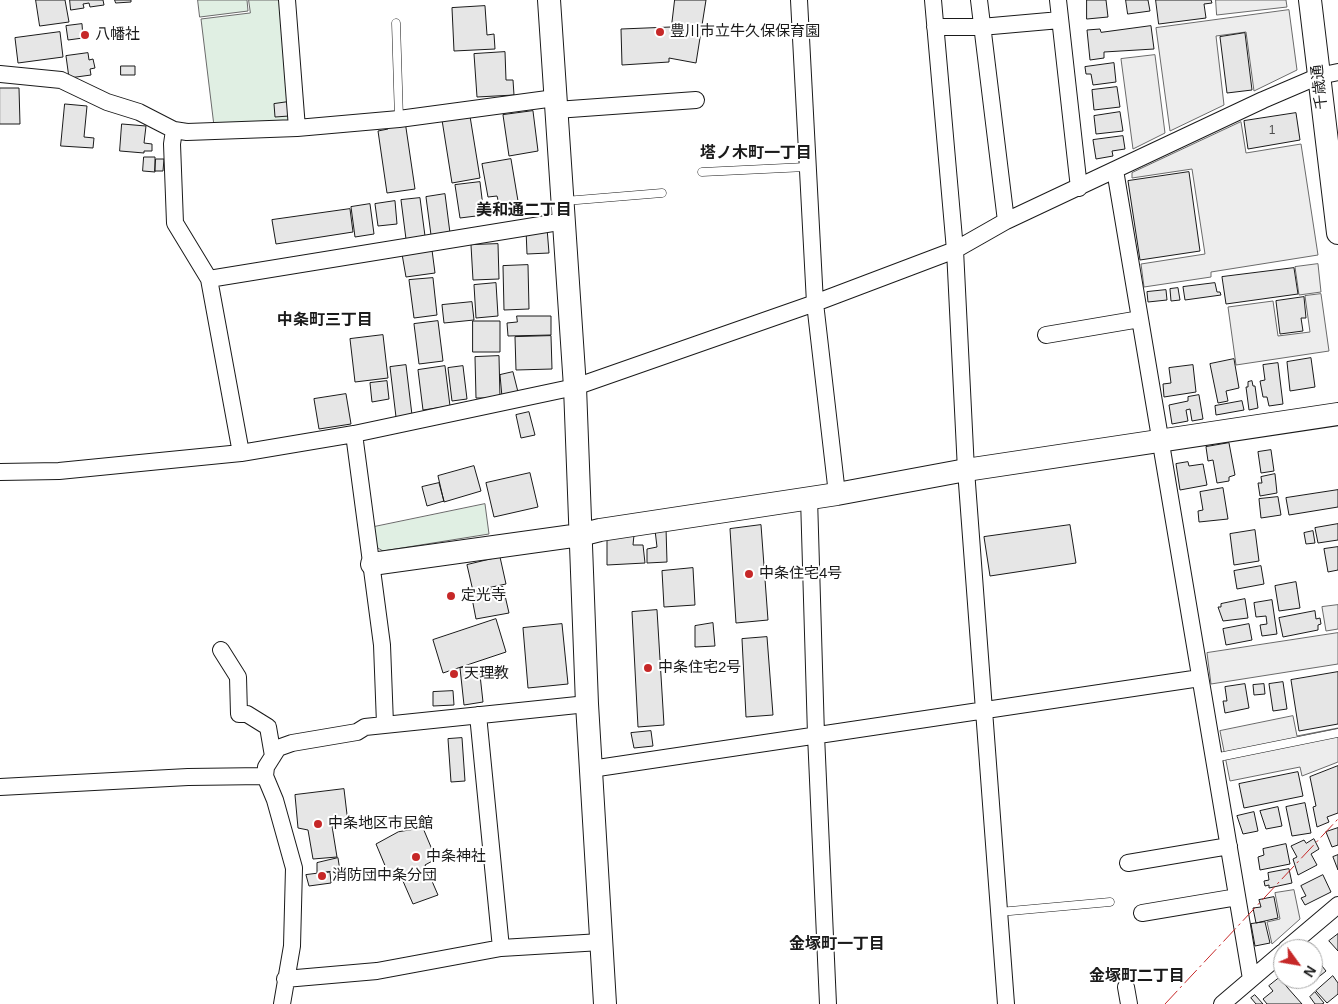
<!DOCTYPE html>
<meta charset="utf-8">
<style>
body{margin:0}
#map{position:relative;width:1338px;height:1004px;overflow:hidden;background:#fff;font-family:Helvetica,sans-serif}
canvas{display:block}
.north{position:absolute;left:1273px;top:939px;width:50px;height:50px;box-sizing:border-box;background:#fff;border:1px solid #a3a3a3;border-radius:50%;rotate:122deg;font-size:14px;font-weight:700;line-height:20px;text-align:center;color:#1a1a1a}
.north::after{content:'';display:block;margin:auto;width:18px;height:22px;background:#c62828;clip-path:polygon(50% 0,100% 100%,50% 72%,0 100%)}
</style>
<div id="map">
<canvas width="1338" height="1004"></canvas>
<div class="north">N</div>
</div>
<script>
const g = document.querySelector('canvas').getContext('2d');
g.lineJoin = 'round';
function paint(path, color) { g.fillStyle = color; g.fill(path, 'evenodd'); }
function trace(path, color, width, dash) { g.strokeStyle = color; g.lineWidth = width; g.lineCap = dash ? 'butt' : 'round'; g.setLineDash(dash || []); g.stroke(path); }
function drawText(font, color, halo, rows, align = 'center') {
  g.font = font + ' Helvetica,"Noto Sans JP",sans-serif'; g.lineWidth = 4; g.setLineDash([]); g.textBaseline = 'middle'; g.strokeStyle = halo; g.fillStyle = color; for (const [text, x, y, turn = 0] of rows) {
    g.save(); g.translate(x, y); g.rotate((+turn || 0) * Math.PI / 180); g.textAlign = isNaN(turn) ? turn : align; if (halo) g.strokeText(text, 0, 0); g.fillText(text, 0, 0); g.restore();
  }
}
const green = new Path2D(`
 M 198,0 L 247,0 L 248,11 L 200,17 Z
 M 249,0 L 282,0 L 292,114 L 286,124 L 214,126 L 201,19 L 250,13 Z
 M 485,504 L 489,534 L 383,551 L 376,547 L 374,527 Z`);
paint(green, '#e0efe3');
trace(green, '#6a6a6a', 1);
const parking = new Path2D(`
 M 1216,0 L 1286,0 L 1287,7 L 1217,15 Z
 M 1289,10 L 1297,70 L 1254,91 L 1246,32 L 1216,36 L 1224,105 L 1170,131 L 1156,28 Z
 M 1155,55 L 1165,133 L 1133,149 L 1121,59 Z
 M 1241,122 L 1246,153 L 1301,144 L 1318,255 L 1211,272 L 1211,277 L 1144,287 L 1141,264 L 1205,254 L 1192,169 L 1132,178 L 1132,173 Z
 M 1318,264 L 1321,292 L 1299,295 L 1295,267 Z
 M 1321,294 L 1329,351 L 1236,365 L 1228,307 L 1273,301 L 1278,336 L 1310,332 L 1305,296 Z
 M 1338,605 L 1338,629 L 1326,631 L 1322,607 Z
 M 1338,633 L 1338,664 L 1211,684 L 1207,653 Z
 M 1293,716 L 1297,736 L 1338,728 L 1338,762 L 1302,776 L 1300,767 L 1230,781 L 1220,731 Z
 M 1294,890 L 1300,919 L 1272,944 L 1267,922 L 1280,919 L 1275,893 Z`);
paint(parking, '#ededed');
trace(parking, '#6a6a6a', 1);
const building = new Path2D(`
 M 36,0 L 65,0 L 69,22 L 40,26 Z
 M 70,0 L 103,0 L 104,5 L 90,7 L 89,3 L 83,4 L 84,8 L 71,10 Z
 M 115,0 L 131,0 L 131,2 L 116,3 Z
 M 675,0 L 706,0 L 696,63 L 669,58 L 669,62 L 622,65 L 621,29 L 671,27 Z
 M 1087,0 L 1106,0 L 1108,17 L 1087,19 Z
 M 1126,0 L 1148,0 L 1150,11 L 1128,14 Z
 M 1156,0 L 1211,0 L 1212,3 L 1204,4 L 1206,18 L 1159,24 Z
 M 485,6 L 487,35 L 494,34 L 495,49 L 454,51 L 452,8 Z
 M 82,24 L 83,38 L 68,40 L 66,26 Z
 M 1151,26 L 1154,49 L 1104,52 L 1104,58 L 1090,60 L 1087,30 L 1100,29 L 1101,32 Z
 M 60,32 L 63,57 L 18,63 L 15,38 Z
 M 1245,33 L 1252,90 L 1227,93 L 1220,37 Z
 M 505,52 L 506,80 L 513,80 L 514,95 L 477,97 L 474,54 Z
 M 88,53 L 89,60 L 93,59 L 95,68 L 90,69 L 91,75 L 69,78 L 66,56 Z
 M 1114,63 L 1116,82 L 1093,85 L 1091,74 L 1086,74 L 1085,67 Z
 M 121,66 L 135,66 L 135,75 L 121,75 Z
 M 1117,87 L 1120,107 L 1094,110 L 1092,90 Z
 M 0,88 L 19,88 L 20,124 L 0,124 Z
 M 288,102 L 289,116 L 275,117 L 274,104 Z
 M 65,104 L 87,106 L 84,137 L 94,138 L 93,148 L 61,146 Z
 M 469,110 L 480,178 L 452,183 L 442,120 Z
 M 533,111 L 538,151 L 509,156 L 503,115 Z
 M 1120,112 L 1123,131 L 1096,134 L 1094,116 Z
 M 1296,113 L 1300,140 L 1248,149 L 1244,121 Z
 M 405,121 L 415,189 L 387,193 L 378,131 L 388,129 L 387,124 Z
 M 122,124 L 146,126 L 144,143 L 152,144 L 152,151 L 144,151 L 144,153 L 120,151 Z
 M 1123,136 L 1125,149 L 1112,151 L 1113,156 L 1096,159 L 1093,140 Z
 M 144,157 L 155,157 L 155,172 L 143,171 Z
 M 156,159 L 164,159 L 163,171 L 155,171 Z
 M 511,159 L 518,201 L 499,204 L 497,196 L 488,197 L 482,164 Z
 M 1189,172 L 1200,251 L 1140,260 L 1128,181 Z
 M 480,182 L 484,215 L 460,218 L 455,185 Z
 M 445,194 L 450,233 L 431,235 L 426,197 Z
 M 420,198 L 425,236 L 406,239 L 401,200 Z
 M 395,201 L 397,224 L 378,226 L 375,204 Z
 M 370,204 L 374,234 L 355,237 L 351,207 Z
 M 350,209 L 353,232 L 276,244 L 272,220 Z
 M 547,228 L 549,253 L 527,254 L 526,229 Z
 M 498,244 L 499,279 L 473,280 L 471,245 Z
 M 432,250 L 435,273 L 406,277 L 402,254 Z
 M 528,265 L 529,309 L 504,310 L 503,266 Z
 M 1294,268 L 1298,294 L 1226,304 L 1222,277 Z
 M 433,278 L 437,315 L 414,318 L 409,280 Z
 M 496,283 L 498,316 L 476,318 L 474,285 Z
 M 1215,283 L 1217,292 L 1220,292 L 1221,295 L 1185,300 L 1183,287 Z
 M 1178,288 L 1180,300 L 1171,301 L 1170,289 Z
 M 1166,290 L 1167,300 L 1148,302 L 1147,292 Z
 M 1304,297 L 1306,318 L 1301,318 L 1303,331 L 1280,334 L 1276,301 Z
 M 472,302 L 474,320 L 444,323 L 442,305 Z
 M 517,316 L 551,316 L 551,335 L 508,336 L 507,323 L 517,322 Z
 M 438,321 L 443,361 L 419,364 L 414,324 Z
 M 473,321 L 500,321 L 500,352 L 473,352 Z
 M 383,335 L 388,378 L 355,382 L 350,339 Z
 M 551,336 L 552,369 L 516,370 L 515,337 Z
 M 499,356 L 500,398 L 476,398 L 475,357 Z
 M 1311,358 L 1315,387 L 1290,391 L 1287,362 Z
 M 1234,359 L 1239,388 L 1226,391 L 1228,401 L 1218,403 L 1210,364 Z
 M 1278,363 L 1283,404 L 1269,406 L 1267,397 L 1263,397 L 1260,381 L 1265,380 L 1263,365 Z
 M 406,365 L 412,415 L 396,417 L 390,367 Z
 M 1193,365 L 1196,392 L 1164,397 L 1163,384 L 1171,383 L 1169,368 Z
 M 445,366 L 450,406 L 423,410 L 418,370 Z
 M 463,366 L 467,399 L 452,401 L 448,368 Z
 M 513,372 L 518,392 L 502,397 L 500,375 Z
 M 387,381 L 389,399 L 372,402 L 370,383 Z
 M 1252,381 L 1253,386 L 1255,386 L 1258,408 L 1249,410 L 1246,387 L 1248,387 L 1248,382 Z
 M 346,394 L 351,424 L 319,429 L 314,399 Z
 M 1199,395 L 1203,419 L 1192,421 L 1190,409 L 1186,410 L 1188,421 L 1172,424 L 1169,405 L 1188,401 L 1188,397 Z
 M 1242,401 L 1244,410 L 1216,415 L 1215,406 Z
 M 529,412 L 535,435 L 521,438 L 516,415 Z
 M 1229,443 L 1235,475 L 1229,477 L 1229,481 L 1217,483 L 1213,460 L 1208,461 L 1206,447 Z
 M 1271,450 L 1274,471 L 1261,473 L 1258,452 Z
 M 1188,462 L 1189,466 L 1203,464 L 1207,485 L 1180,490 L 1176,464 Z
 M 474,466 L 481,491 L 444,502 L 438,476 Z
 M 530,473 L 538,507 L 494,517 L 486,483 Z
 M 1275,474 L 1277,493 L 1260,496 L 1258,483 L 1262,483 L 1261,477 Z
 M 439,483 L 444,501 L 427,506 L 422,487 Z
 M 1223,488 L 1228,519 L 1199,522 L 1198,511 L 1203,510 L 1200,492 Z
 M 1338,490 L 1338,507 L 1289,515 L 1286,498 Z
 M 1278,497 L 1281,515 L 1261,518 L 1259,499 Z
 M 1338,524 L 1338,540 L 1318,543 L 1315,528 Z
 M 761,525 L 768,620 L 736,623 L 730,529 Z
 M 1070,525 L 1076,563 L 990,576 L 984,537 Z
 M 666,528 L 667,562 L 647,563 L 647,549 L 657,547 L 655,530 Z
 M 1255,530 L 1259,561 L 1234,565 L 1230,534 Z
 M 1313,531 L 1315,543 L 1306,544 L 1304,533 Z
 M 634,535 L 633,545 L 643,545 L 645,563 L 607,565 L 607,537 Z
 M 1338,547 L 1338,570 L 1328,572 L 1324,549 Z
 M 500,557 L 506,584 L 473,591 L 467,565 Z
 M 1261,566 L 1264,584 L 1237,589 L 1234,571 Z
 M 693,568 L 695,605 L 664,607 L 662,571 Z
 M 1296,582 L 1300,608 L 1279,611 L 1275,586 Z
 M 503,587 L 509,613 L 476,619 L 471,593 Z
 M 1245,599 L 1248,618 L 1223,621 L 1218,607 L 1221,607 L 1221,604 Z
 M 1272,600 L 1277,634 L 1262,636 L 1260,625 L 1267,624 L 1266,616 L 1256,617 L 1254,603 Z
 M 657,610 L 664,725 L 638,727 L 632,612 Z
 M 1315,611 L 1316,619 L 1320,618 L 1321,624 L 1318,625 L 1318,630 L 1283,637 L 1279,618 Z
 M 496,619 L 506,652 L 443,673 L 433,640 Z
 M 713,623 L 715,646 L 695,647 L 695,626 Z
 M 562,624 L 568,684 L 528,688 L 523,628 Z
 M 1249,624 L 1252,640 L 1226,645 L 1223,629 Z
 M 767,637 L 773,715 L 746,717 L 742,639 Z
 M 479,666 L 483,702 L 464,705 L 460,668 Z
 M 1338,672 L 1338,724 L 1299,731 L 1291,680 Z
 M 1283,682 L 1287,709 L 1273,711 L 1269,684 Z
 M 1245,684 L 1249,708 L 1225,713 L 1223,701 L 1227,701 L 1225,687 Z
 M 1264,684 L 1265,694 L 1254,695 L 1253,685 Z
 M 453,691 L 454,705 L 433,706 L 433,692 Z
 M 651,731 L 653,746 L 634,748 L 631,733 Z
 M 462,738 L 465,781 L 451,782 L 448,739 Z
 M 1338,766 L 1338,813 L 1327,817 L 1329,822 L 1317,827 L 1313,807 L 1316,806 L 1310,777 Z
 M 1298,772 L 1303,796 L 1244,808 L 1239,784 Z
 M 344,789 L 348,823 L 332,826 L 337,857 L 313,859 L 308,830 L 298,828 L 295,795 Z
 M 1305,803 L 1311,833 L 1292,836 L 1286,807 Z
 M 1278,807 L 1282,826 L 1266,829 L 1260,811 Z
 M 1254,812 L 1258,831 L 1243,834 L 1237,816 Z
 M 423,828 L 436,859 L 425,865 L 438,895 L 413,904 L 399,872 L 389,875 L 376,844 L 398,832 Z
 M 1338,828 L 1338,845 L 1332,847 L 1326,832 Z
 M 1314,839 L 1319,849 L 1311,854 L 1317,865 L 1298,875 L 1293,859 L 1297,857 L 1291,846 L 1304,840 L 1306,843 Z
 M 1286,844 L 1290,864 L 1260,870 L 1258,857 L 1264,855 L 1263,849 Z
 M 1338,855 L 1338,870 L 1333,857 Z
 M 338,858 L 340,871 L 317,873 L 317,863 Z
 M 1289,869 L 1292,883 L 1269,888 L 1269,885 L 1265,886 L 1264,881 L 1269,880 L 1268,873 Z
 M 330,872 L 331,883 L 309,886 L 306,875 Z
 M 1323,875 L 1331,892 L 1305,905 L 1301,898 L 1306,896 L 1301,886 Z
 M 1274,897 L 1278,918 L 1256,923 L 1253,908 L 1261,907 L 1259,900 Z
 M 1265,922 L 1270,943 L 1255,946 L 1251,924 Z
 M 1338,934 L 1338,951 L 1329,941 Z
 M 1314,956 L 1326,971 L 1310,984 L 1305,979 L 1313,979 Z
 M 1333,976 L 1338,983 L 1338,994 L 1327,1003 L 1316,991 Z
 M 1279,978 L 1302,1004 L 1267,1004 L 1263,999 L 1273,991 L 1269,986 Z
 M 1315,992 L 1324,1003 L 1322,1004 L 1315,1004 L 1310,997 Z
 M 1255,995 L 1263,1004 L 1256,1004 L 1251,998 Z`);
paint(building, '#e6e6e6');
trace(building, '#1a1a1a', 1);
const lane = new Path2D(`
 M 396,23 L 399,119
 M 702,172 L 806,167
 M 565,201 L 662,193
 M 1214,758 L 1338,733
 M 999,912 L 1110,902`);
const street = new Path2D(`
 M 287,0 L 297,128
 M 799,0 L 815,303 L 837,494
 M 933,0 L 955,250 L 966,470 L 1006,1004
 M 979,0 L 1006,221
 M 1058,0 L 1079,188
 M 935,27 L 981,27 L 1060,20
 M 0,74 L 61,80 L 107,102 L 139,112 L 174,130 L 187,132 L 297,128 L 399,119 L 555,98
 M 556,110 L 696,100
 M 174,130 L 172,144 L 175,223 L 209,279 L 241,453
 M 1115,170 L 1251,979
 M 209,279 L 565,221
 M 1046,335 L 1140,319
 M 354,434 L 382,645 L 385,724
 M 0,472 L 59,471 L 241,453 L 354,434 L 575,387 L 815,303 L 955,250 L 1006,221 L 1263,100 L 1319,76 L 1338,72
 M 809,498 L 816,735 L 828,1004
 M 221,650 L 238,677 L 239,714 L 247,714 L 268,727 L 273,756
 M 478,715 L 501,948
 M 591,769 L 1200,678
 M 0,787 L 188,777 L 265,776
 M 1128,863 L 1229,846
 M 1142,913 L 1237,897
 M 1286,949 L 1338,905
 M 285,979 L 377,971 L 501,948 L 601,942
 M 1126,987 L 1129,1004
 M 282,1004 L 292,946 L 294,868 L 275,800 L 265,776 L 266,767 L 278,748 L 292,743 L 357,732 L 365,727 L 587,704
 M 1222,1004 L 1283,952`);
const secondary = new Path2D(`
 M 549,0 L 575,387 L 587,704 L 605,1004
 M 1310,0 L 1338,233
 M 372,564 L 580,535 L 600,530 L 837,494 L 966,470 L 1338,414`);
trace(lane, '#1a1a1a', 9);
trace(street, '#1a1a1a', 18);
trace(secondary, '#1a1a1a', 24);
trace(lane, '#fff', 8);
trace(street, '#fff', 16);
trace(secondary, '#fff', 22);
trace(new Path2D(`
 M 1165,1004 L 1338,819`), '#c62828', 1, [18, 4, 2.5, 4]);
for (const [x, y, r, color] of [
 [660,32,5,"#c62828"],
 [85,35,5,"#c62828"],
 [749,574,5,"#c62828"],
 [451,596,5,"#c62828"],
 [648,668,5,"#c62828"],
 [454,674,5,"#c62828"],
 [318,824,5,"#c62828"],
 [416,857,5,"#c62828"],
 [322,876,5,"#c62828"]
]) { const dot = new Path2D(); dot.arc(x, y, r, 0, 2 * Math.PI); g.fillStyle = color; g.fill(dot); trace(dot, '#fff', 2); }
drawText('12px', '#4d4d4d', null, [
 ["1",1272,131]
]);
drawText('15px', '#1a1a1a', '#fff', [
 ["豊川市立牛久保保育園",670,32],
 ["八幡社",95,35],
 ["中条住宅4号",759,574],
 ["定光寺",461,596],
 ["中条住宅2号",658,668],
 ["天理教",464,674],
 ["中条地区市民館",328,824],
 ["中条神社",426,857],
 ["消防団中条分団",332,876]
], 'left');
drawText('15px', '#1a1a1a', '#fff', [
 ["千歳通",1320,87,-96]
]);
drawText('bold 16px', '#1a1a1a', '#fff', [
 ["塔ノ木町一丁目",756,154],
 ["美和通二丁目",524,211],
 ["中条町三丁目",325,321],
 ["金塚町一丁目",837,945],
 ["金塚町二丁目",1137,977]
]);
</script>
